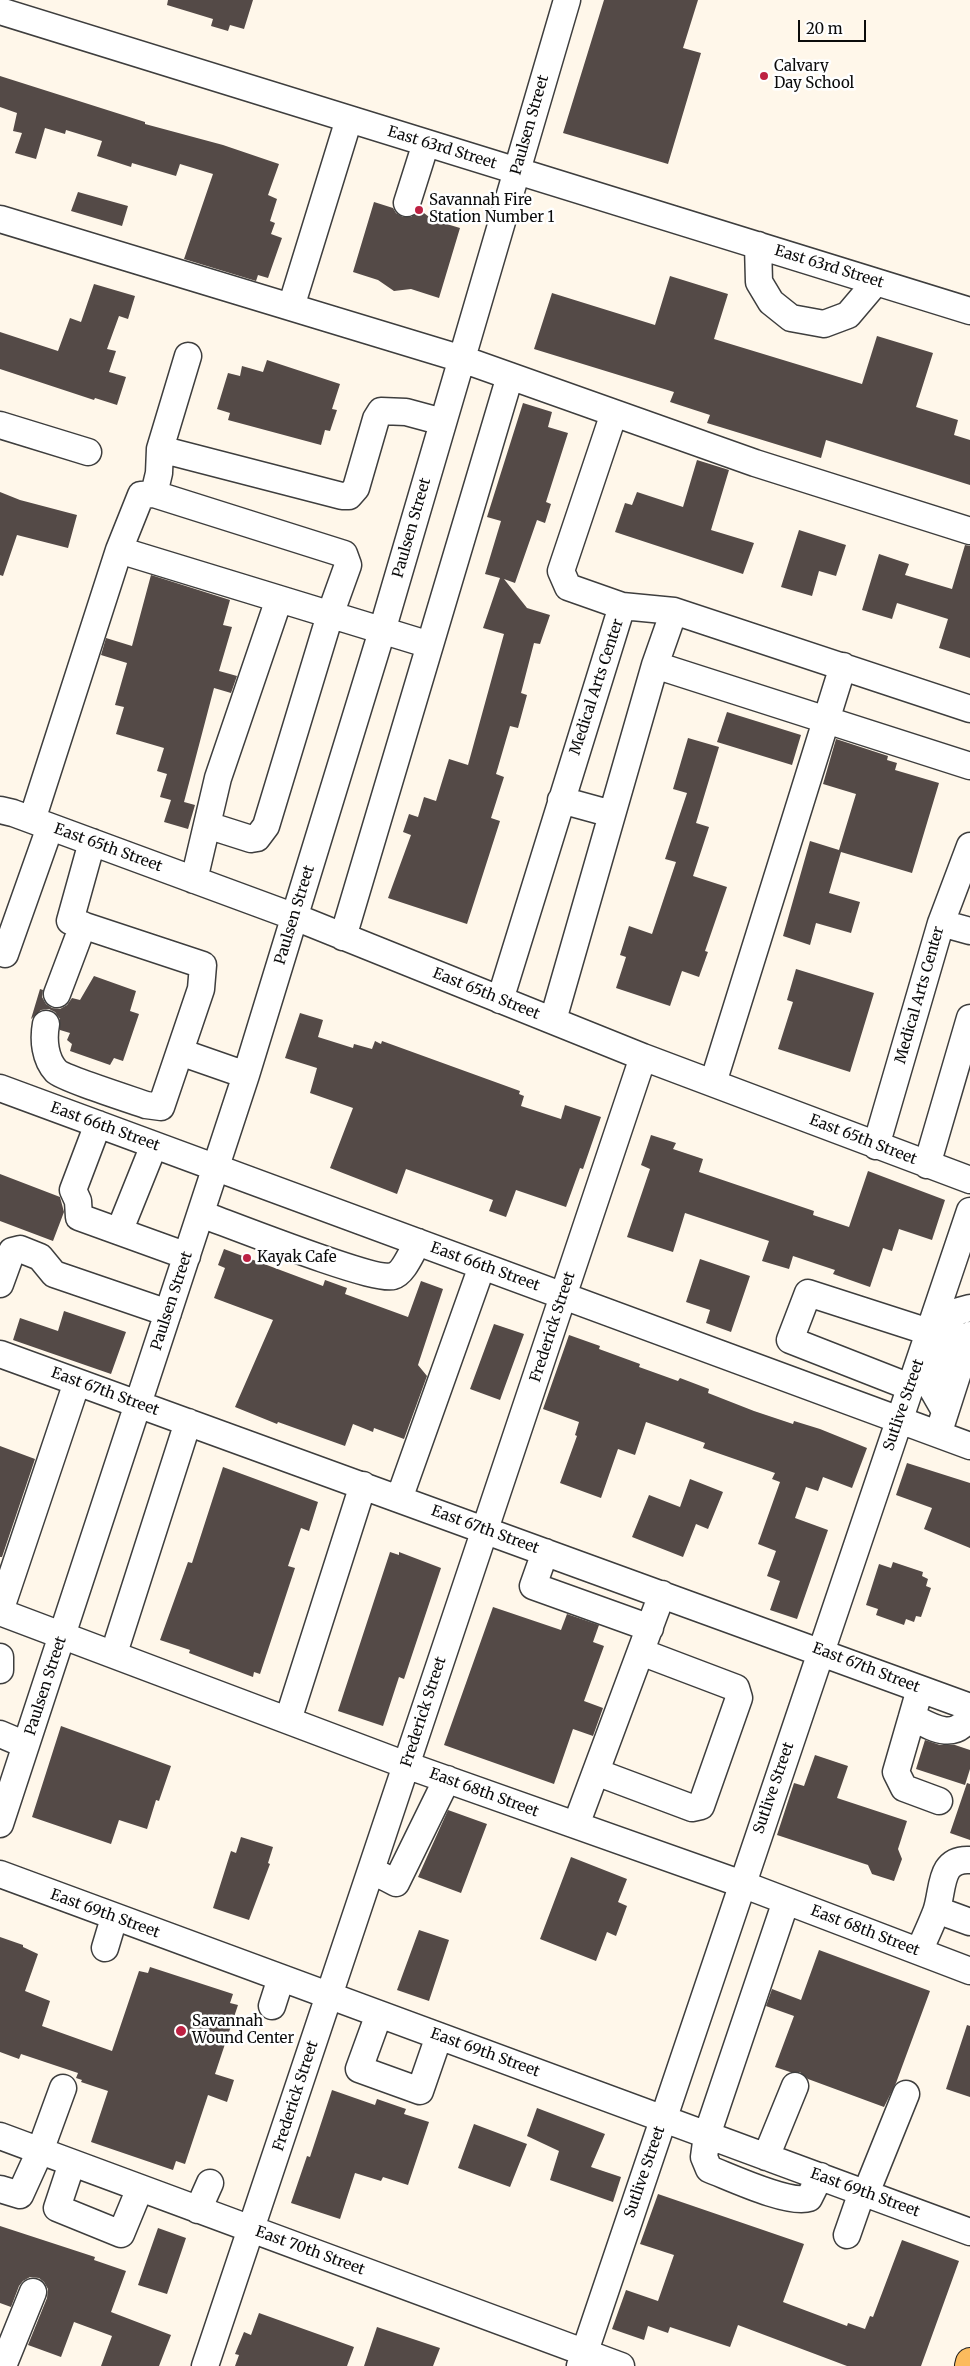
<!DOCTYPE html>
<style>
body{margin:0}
#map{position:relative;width:970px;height:2366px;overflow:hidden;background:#fff7ea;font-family:Merriweather,serif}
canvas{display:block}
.scale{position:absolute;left:798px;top:20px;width:68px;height:22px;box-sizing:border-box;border:2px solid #0b0b0b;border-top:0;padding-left:6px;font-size:15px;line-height:18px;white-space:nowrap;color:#0b0b0b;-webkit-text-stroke:4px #fff;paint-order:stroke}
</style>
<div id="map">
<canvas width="970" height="2366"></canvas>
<div class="scale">20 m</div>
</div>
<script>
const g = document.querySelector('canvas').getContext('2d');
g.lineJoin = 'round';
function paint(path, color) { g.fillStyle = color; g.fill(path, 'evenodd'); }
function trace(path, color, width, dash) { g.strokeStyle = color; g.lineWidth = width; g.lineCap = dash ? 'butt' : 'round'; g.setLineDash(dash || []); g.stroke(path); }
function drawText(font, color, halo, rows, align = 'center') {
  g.font = font + ' Merriweather,serif'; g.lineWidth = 5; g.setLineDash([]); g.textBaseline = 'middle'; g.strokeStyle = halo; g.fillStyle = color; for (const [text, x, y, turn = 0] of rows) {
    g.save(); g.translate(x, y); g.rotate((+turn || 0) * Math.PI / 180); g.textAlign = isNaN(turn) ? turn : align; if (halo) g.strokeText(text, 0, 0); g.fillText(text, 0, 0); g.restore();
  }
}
paint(new Path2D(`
 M 168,0 L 253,0 L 244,29 L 230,25 L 228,31 L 211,26 L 213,19 L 167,5 Z
 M 604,0 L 698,0 L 683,48 L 701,53 L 668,164 L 563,133 Z
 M 0,76 L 145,122 L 145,124 L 223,145 L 279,164 L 268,195 L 277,199 L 270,221 L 275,223 L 271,234 L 282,238 L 268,278 L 258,275 L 256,281 L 184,259 L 213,174 L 180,164 L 176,176 L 132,163 L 131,167 L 97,156 L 102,141 L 66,130 L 65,134 L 45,128 L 36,159 L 15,153 L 22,133 L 13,131 L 17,113 L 0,107 Z
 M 78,192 L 128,206 L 122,226 L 71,211 Z
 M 374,202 L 393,208 L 396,213 L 403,217 L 411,217 L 420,210 L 433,220 L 460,228 L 439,298 L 411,289 L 394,291 L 378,280 L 353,272 Z
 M 670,276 L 728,294 L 714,339 L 862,384 L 877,336 L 933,353 L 916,407 L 958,420 L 954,435 L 970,440 L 970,485 L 826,440 L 821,458 L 707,423 L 710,415 L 670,402 L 674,392 L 534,349 L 552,293 L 655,325 Z
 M 94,284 L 135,296 L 128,319 L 119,316 L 107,349 L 116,351 L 109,372 L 126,377 L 117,405 L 95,398 L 94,400 L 0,369 L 0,332 L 58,351 L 70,318 L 81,322 Z
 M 267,360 L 340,384 L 332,409 L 337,410 L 330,431 L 325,430 L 321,445 L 228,420 L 230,413 L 217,409 L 228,373 L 240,376 L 242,366 L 263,372 Z
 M 523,403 L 552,412 L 548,427 L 568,433 L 546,502 L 551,504 L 545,523 L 537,520 L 515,583 L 504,579 L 527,608 L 550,615 L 540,644 L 534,643 L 521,693 L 527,695 L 518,728 L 510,726 L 496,774 L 504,777 L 491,818 L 500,821 L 467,924 L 388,898 L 411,835 L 403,832 L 409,814 L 418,817 L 424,797 L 436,801 L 449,759 L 468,765 L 504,634 L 483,628 L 500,578 L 485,574 L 501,521 L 487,517 Z
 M 697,460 L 729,470 L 711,530 L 754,543 L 743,574 L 615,532 L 625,503 L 632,505 L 637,492 L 683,507 Z
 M 0,492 L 20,500 L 77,515 L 68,548 L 17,535 L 3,576 L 0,575 Z
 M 799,530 L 846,545 L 836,576 L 819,571 L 812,596 L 781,587 Z
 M 965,545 L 970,546 L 970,658 L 939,648 L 948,619 L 897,603 L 892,619 L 862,610 L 879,554 L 909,564 L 905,575 L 952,589 Z
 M 151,575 L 230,600 L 223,625 L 232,627 L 219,671 L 237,676 L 231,693 L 214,688 L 184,802 L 195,805 L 188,829 L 164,822 L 171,800 L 160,797 L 167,774 L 157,771 L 164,748 L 116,734 L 124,707 L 115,705 L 127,663 L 101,655 L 106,638 L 132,646 Z
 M 727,712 L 801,735 L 792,765 L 717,742 Z
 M 688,738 L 719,747 L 696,823 L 709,827 L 693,876 L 727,887 L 705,951 L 708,952 L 699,977 L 682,971 L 670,1006 L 616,988 L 626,957 L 620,955 L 629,926 L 652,934 L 676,862 L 665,859 L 687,793 L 673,789 Z
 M 836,739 L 888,756 L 887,760 L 897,763 L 895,770 L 939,783 L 912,873 L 841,852 L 829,893 L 860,902 L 851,933 L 816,923 L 810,945 L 783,936 L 810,841 L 839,850 L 856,794 L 823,784 Z
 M 796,969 L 874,993 L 850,1072 L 778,1049 L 793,1002 L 787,1000 Z
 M 94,976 L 136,991 L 130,1011 L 139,1014 L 123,1061 L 114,1058 L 110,1065 L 70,1051 L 72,1044 L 67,1040 L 70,1033 L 60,1030 L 60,1019 L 55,1012 L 49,1009 L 41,1010 L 31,1019 L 40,989 L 43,990 L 42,997 L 46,1004 L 52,1008 L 60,1009 L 67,1005 L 72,998 L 80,1000 Z
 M 300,1013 L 323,1020 L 318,1037 L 353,1048 L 354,1044 L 372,1049 L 375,1041 L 381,1044 L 382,1041 L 520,1091 L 519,1094 L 524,1096 L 521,1106 L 561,1119 L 565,1105 L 601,1117 L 583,1169 L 580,1168 L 566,1207 L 516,1190 L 506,1217 L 489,1211 L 493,1200 L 406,1169 L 397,1194 L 330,1168 L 353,1108 L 310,1093 L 317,1068 L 285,1058 Z
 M 651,1135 L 676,1143 L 673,1149 L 703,1159 L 699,1172 L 814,1211 L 813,1215 L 849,1227 L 868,1171 L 945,1200 L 932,1240 L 899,1229 L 892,1251 L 883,1248 L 870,1287 L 833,1274 L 835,1270 L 793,1256 L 789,1269 L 762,1261 L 769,1241 L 685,1213 L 673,1252 L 627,1237 L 650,1169 L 641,1165 Z
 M 0,1174 L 60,1197 L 64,1212 L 53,1241 L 0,1221 Z
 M 224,1249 L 323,1286 L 325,1280 L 347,1288 L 345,1294 L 408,1317 L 421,1281 L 443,1289 L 418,1365 L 427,1376 L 404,1439 L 374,1428 L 373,1432 L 353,1424 L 345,1446 L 278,1422 L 277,1424 L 235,1407 L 273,1320 L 214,1298 L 225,1268 L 218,1265 Z
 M 700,1259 L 750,1276 L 731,1332 L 706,1323 L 710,1310 L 686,1302 Z
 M 64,1311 L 126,1332 L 111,1374 L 13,1340 L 20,1318 L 58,1331 Z
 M 494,1324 L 524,1334 L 500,1400 L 470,1389 Z
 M 569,1335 L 600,1346 L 599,1349 L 640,1364 L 639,1367 L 678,1381 L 680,1378 L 709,1389 L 708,1393 L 754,1411 L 793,1424 L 794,1421 L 820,1429 L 867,1448 L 852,1488 L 823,1477 L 818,1491 L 806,1487 L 795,1518 L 828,1530 L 797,1619 L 770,1610 L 780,1581 L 767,1576 L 776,1551 L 758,1544 L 780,1482 L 772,1479 L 775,1473 L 703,1448 L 705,1443 L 646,1422 L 635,1455 L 618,1449 L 601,1498 L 560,1483 L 577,1436 L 575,1435 L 579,1422 L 543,1409 Z
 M 0,1446 L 35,1459 L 2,1557 L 0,1557 Z
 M 907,1463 L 970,1483 L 970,1548 L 924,1529 L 932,1508 L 896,1495 Z
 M 223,1467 L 318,1502 L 309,1531 L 301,1528 L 288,1566 L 295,1568 L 260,1674 L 254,1672 L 253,1677 L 189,1653 L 190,1650 L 160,1640 L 188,1562 L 192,1563 Z
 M 690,1479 L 723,1492 L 708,1529 L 696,1524 L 683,1557 L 632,1537 L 649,1495 L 680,1507 Z
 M 390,1552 L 399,1555 L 399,1552 L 441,1568 L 404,1679 L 399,1677 L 383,1726 L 338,1711 Z
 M 893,1562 L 923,1572 L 922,1576 L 928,1579 L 926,1586 L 931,1588 L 921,1617 L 916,1616 L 914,1622 L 906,1619 L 904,1625 L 876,1615 L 878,1609 L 866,1605 L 879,1564 L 891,1568 Z
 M 493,1607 L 561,1630 L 567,1614 L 599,1625 L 593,1642 L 604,1646 L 584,1701 L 603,1708 L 593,1736 L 573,1729 L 554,1784 L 444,1745 Z
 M 61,1726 L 171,1766 L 159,1801 L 156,1800 L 147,1829 L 119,1820 L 111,1844 L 32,1817 Z
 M 925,1740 L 940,1745 L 955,1745 L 970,1750 L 970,1769 L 965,1785 L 916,1769 Z
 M 815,1755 L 848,1766 L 837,1798 L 907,1821 L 898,1849 L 902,1859 L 894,1881 L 872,1874 L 868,1865 L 777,1835 L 794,1783 L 804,1786 Z
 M 967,1783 L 970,1784 L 970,1840 L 950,1833 Z
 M 448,1810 L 487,1824 L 461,1893 L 418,1877 Z
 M 241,1837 L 273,1847 L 268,1863 L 270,1864 L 249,1920 L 213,1908 L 231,1851 L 236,1853 Z
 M 571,1857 L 627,1879 L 618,1902 L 627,1906 L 616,1936 L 607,1932 L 596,1961 L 540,1939 Z
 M 419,1930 L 449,1940 L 429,2001 L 397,1990 Z
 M 0,1937 L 23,1945 L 23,1947 L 38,1954 L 25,1991 L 50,2001 L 42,2026 L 112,2051 L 139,1971 L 148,1973 L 150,1967 L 233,1994 L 230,2003 L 238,2005 L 215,2074 L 234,2080 L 227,2102 L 208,2095 L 185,2164 L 176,2161 L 173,2170 L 91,2142 L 108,2091 L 81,2082 L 82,2080 L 76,2078 L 78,2073 L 21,2054 L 19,2059 L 0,2052 Z
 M 819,1950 L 930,1991 L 896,2083 L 884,2107 L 808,2079 L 800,2072 L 790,2072 L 775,2067 L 794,2016 L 766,2006 L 772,1989 L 801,2000 Z
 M 967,2025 L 970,2026 L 970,2097 L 946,2089 Z
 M 332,2090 L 375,2105 L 377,2099 L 406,2109 L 404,2114 L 429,2122 L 408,2185 L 383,2177 L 381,2181 L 355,2173 L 340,2219 L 291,2203 L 307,2156 L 310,2157 Z
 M 537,2108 L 605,2134 L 591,2167 L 621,2177 L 613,2202 L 550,2180 L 559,2151 L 527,2136 Z
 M 474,2124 L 527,2144 L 510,2187 L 458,2168 Z
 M 658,2194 L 804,2244 L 783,2302 L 847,2326 L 848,2323 L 865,2329 L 870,2316 L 873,2317 L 902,2240 L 959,2261 L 921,2366 L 847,2366 L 738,2325 L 730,2347 L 670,2327 L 668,2333 L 648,2326 L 644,2340 L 612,2329 L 626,2290 L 658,2301 L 674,2255 L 640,2244 Z
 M 0,2226 L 95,2257 L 94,2260 L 126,2271 L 111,2312 L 171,2335 L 159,2366 L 101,2366 L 112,2336 L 74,2322 L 61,2357 L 28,2345 L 47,2298 L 48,2289 L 44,2282 L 39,2278 L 30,2277 L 23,2281 L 19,2286 L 11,2307 L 0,2303 Z
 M 158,2228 L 186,2238 L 167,2294 L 138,2285 Z
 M 259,2313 L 354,2347 L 347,2366 L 235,2366 L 239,2355 L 235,2354 L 244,2332 L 251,2335 Z
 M 377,2327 L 440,2348 L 433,2366 L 364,2366 Z`), '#544a47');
const minor = new Path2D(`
 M 0,11 L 970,311
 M 407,203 L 426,143
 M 0,219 L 462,359 L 755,463 L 970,531
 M 758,245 L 759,282 L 771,302 L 791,318 L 824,324 L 848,315 L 876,282
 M 291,307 L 349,119
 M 614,413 L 561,571 L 568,587 L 622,606
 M 0,425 L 88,452
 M 160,449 L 342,496 L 349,496 L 356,488 L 376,419 L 381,411 L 406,412 L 443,422
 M 154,494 L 159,473 L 160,449 L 188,356
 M 119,550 L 141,495 L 154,494 L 344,554 L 348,565 L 330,615 L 266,826 L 257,838 L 251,839 L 207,825
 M 655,665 L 970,766
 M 561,800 L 612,814
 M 0,810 L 13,813 L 295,917 L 643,1057 L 970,1180
 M 32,820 L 119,550 L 430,645
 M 194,880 L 218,778 L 279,599
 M 941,923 L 970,931
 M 343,937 L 510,376
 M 0,952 L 5,954 L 50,827
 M 57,994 L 83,925
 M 500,1000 L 622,606 L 674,611 L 970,709
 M 553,1020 L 655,665 L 674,611
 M 46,1024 C 43,1040 45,1059 56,1071 C 63,1078 132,1100 146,1105 L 161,1107 L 201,989 L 203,965 L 70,921 L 92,842
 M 180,1052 L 246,1075
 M 713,1083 L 843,666
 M 0,1088 L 970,1446
 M 98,1124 L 73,1190 L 78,1201 L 79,1217 L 187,1256
 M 876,1146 L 941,923 L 970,846
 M 927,1165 L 970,1018
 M 201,1214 C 229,1224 374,1282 393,1276 C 404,1273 412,1251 418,1242
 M 124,1233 L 121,1227 L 154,1145
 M 0,1284 L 12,1251 L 20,1249 L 40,1257 L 54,1274 L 168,1313
 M 0,1354 L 970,1707
 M 910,1387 L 790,1340 L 808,1293 L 929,1332
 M 945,1411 L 930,1385 L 952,1316 L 959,1311 L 970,1308
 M 942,1422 L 970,1335
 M 399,1499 L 482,1266
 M 545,1552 L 533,1586 L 650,1628
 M 0,1611 L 77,1382
 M 0,1612 L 406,1765 L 742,1884 L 970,1971
 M 114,1653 L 188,1422
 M 0,1657 L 0,1670
 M 920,1689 L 896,1772 L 904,1788 L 939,1801
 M 912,1717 C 933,1728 955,1742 970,1715
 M 288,1720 L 363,1485
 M 0,1734 L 26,1745
 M 596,1772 L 692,1808 L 701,1806 L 739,1698 L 736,1688 L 641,1652
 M 0,1824 L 246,1075 L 382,631 L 567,0
 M 576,1825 L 662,1594
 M 371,1870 L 396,1883 L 447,1779
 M 0,1874 L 970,2232
 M 786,1901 L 707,2135 L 704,2157 L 709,2169 C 730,2177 789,2205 809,2198 L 820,2176
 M 937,1910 L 970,1922
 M 105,1948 L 114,1918
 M 919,1951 C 925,1938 931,1925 936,1912 C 944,1890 938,1858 970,1860
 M 272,2006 L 281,1978
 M 379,2014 L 359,2069 L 420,2091 L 439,2036
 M 0,2136 L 621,2366
 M 766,2157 L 795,2086
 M 72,2163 L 57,2208 L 121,2234 L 140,2188
 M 0,2189 L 20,2195 L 40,2151 L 63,2088
 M 866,2193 L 906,2094
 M 198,2210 L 210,2183
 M 847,2235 L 862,2192
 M 3,2366 L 33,2292
 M 205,2366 L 643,1057
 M 580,2366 L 970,1211`);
const major = new Path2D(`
 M 969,2366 L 970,2362`);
trace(minor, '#3e3e3e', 29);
trace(major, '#1c1c1c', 30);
trace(minor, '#fff', 26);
trace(major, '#fcbb5d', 28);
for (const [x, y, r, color] of [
 [764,76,5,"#bd2142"],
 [419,210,5,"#bd2142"],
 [247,1258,5,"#bd2142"],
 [181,2031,6,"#bd2142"]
]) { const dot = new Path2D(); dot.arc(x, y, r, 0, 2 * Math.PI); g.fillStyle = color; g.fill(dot); trace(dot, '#fff', 2); }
drawText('15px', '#0b0b0b', '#fff', [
 ["Calvary",774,67],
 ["Day School",774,84],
 ["Savannah Fire",429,201],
 ["Station Number 1",429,218],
 ["Kayak Cafe",257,1258],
 ["Savannah",192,2022],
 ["Wound Center",192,2039]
], 'left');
drawText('15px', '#0b0b0b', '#fff', [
 ["Paulsen Street",530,125,-74],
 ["East 63rd Street",442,148,17],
 ["East 63rd Street",829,267,17],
 ["Paulsen Street",412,528,-74],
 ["Medical Arts Center",597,687,-72],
 ["East 65th Street",108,848,20],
 ["Paulsen Street",295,915,-73],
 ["East 65th Street",486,994,22],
 ["Medical Arts Center",920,995,-74],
 ["East 66th Street",105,1127,20],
 ["East 65th Street",863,1140,21],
 ["East 66th Street",485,1267,20],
 ["Paulsen Street",172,1301,-72],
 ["Frederick Street",553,1327,-72],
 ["East 67th Street",105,1392,20],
 ["Sutlive Street",904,1405,-71],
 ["East 67th Street",485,1530,20],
 ["East 67th Street",866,1668,21],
 ["Paulsen Street",46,1686,-72],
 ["Frederick Street",424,1712,-72],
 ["Sutlive Street",774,1788,-71],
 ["East 68th Street",484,1793,20],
 ["East 69th Street",105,1914,20],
 ["East 68th Street",865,1931,21],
 ["East 69th Street",485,2053,20],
 ["Frederick Street",296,2096,-72],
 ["Sutlive Street",645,2172,-71],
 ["East 69th Street",865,2193,20],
 ["East 70th Street",310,2251,20]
]);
</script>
